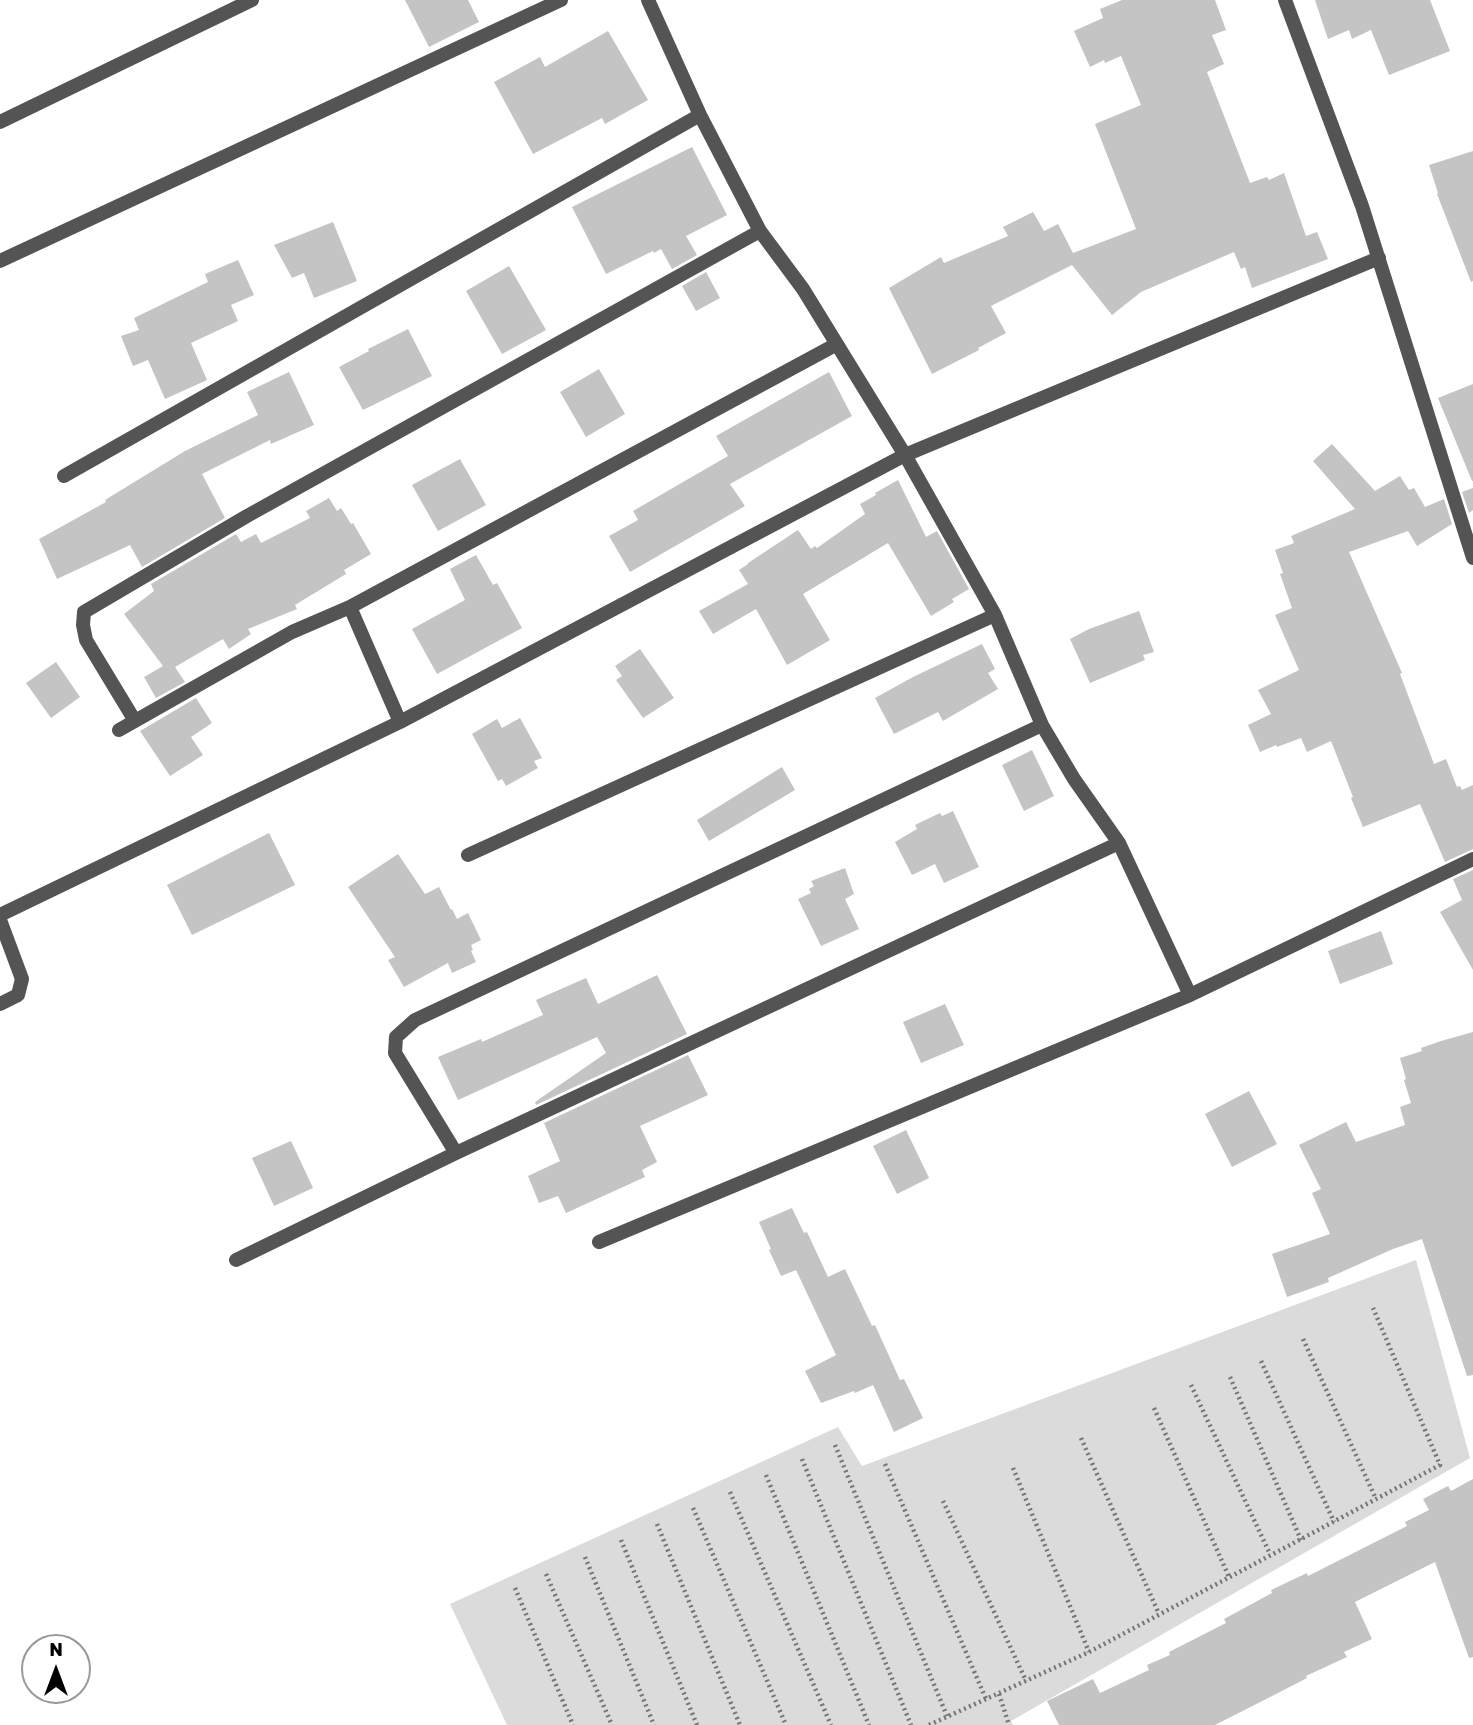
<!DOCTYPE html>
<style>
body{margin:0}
#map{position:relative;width:1473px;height:1725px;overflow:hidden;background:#fff;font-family:Rubik,sans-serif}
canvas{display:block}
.north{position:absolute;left:21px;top:1634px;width:70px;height:70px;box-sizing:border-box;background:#fff;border:2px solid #999;border-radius:50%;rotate:0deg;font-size:19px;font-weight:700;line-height:28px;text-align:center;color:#000}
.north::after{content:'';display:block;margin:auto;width:24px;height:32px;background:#000;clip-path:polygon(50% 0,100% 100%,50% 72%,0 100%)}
</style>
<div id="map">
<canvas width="1473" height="1725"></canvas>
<div class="north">N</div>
</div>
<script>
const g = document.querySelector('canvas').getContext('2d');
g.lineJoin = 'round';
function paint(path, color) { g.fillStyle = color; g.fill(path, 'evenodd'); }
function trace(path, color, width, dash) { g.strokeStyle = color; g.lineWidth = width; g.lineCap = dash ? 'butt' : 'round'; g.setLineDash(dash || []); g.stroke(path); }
paint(new Path2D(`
 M 1416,1260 L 1470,1458 L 1011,1721 L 1013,1725 L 507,1725 L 450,1604 L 838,1427 L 862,1466 Z`), '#dbdbdb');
paint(new Path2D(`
 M 405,0 L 468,0 L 479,22 L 429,47 Z
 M 1122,0 L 1215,0 L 1226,30 L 1212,35 L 1224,64 L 1207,72 L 1250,183 L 1267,177 L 1269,180 L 1284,173 L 1306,236 L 1317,232 L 1328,259 L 1252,288 L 1245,267 L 1241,269 L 1234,252 L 1141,292 L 1112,315 L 1072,265 L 991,306 L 1006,333 L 978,348 L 979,350 L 932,374 L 889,288 L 941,257 L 944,263 L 1008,236 L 1003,227 L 1033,212 L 1044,231 L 1058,224 L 1073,253 L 1136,229 L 1095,124 L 1141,105 L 1121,56 L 1105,63 L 1104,60 L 1090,67 L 1074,31 L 1103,18 L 1100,9 Z
 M 1315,0 L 1430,0 L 1450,51 L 1389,75 L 1371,30 L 1352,39 L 1349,30 L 1328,39 Z
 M 608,31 L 648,100 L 605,124 L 602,118 L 533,154 L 494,82 L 540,57 L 545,67 Z
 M 692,147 L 727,215 L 686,236 L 697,255 L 672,269 L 661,249 L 654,253 L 653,251 L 606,274 L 572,207 Z
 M 1473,151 L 1473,281 L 1471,282 L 1437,194 L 1438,193 L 1429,165 Z
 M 333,222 L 357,281 L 314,298 L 304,273 L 292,278 L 274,245 Z
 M 238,260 L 254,295 L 231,305 L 238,321 L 191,343 L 207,380 L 165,399 L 148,360 L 133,366 L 121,336 L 139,330 L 134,318 L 208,282 L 205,274 Z
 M 509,266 L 546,330 L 502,354 L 466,291 Z
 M 706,272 L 720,298 L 696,311 L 682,286 Z
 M 408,329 L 432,376 L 363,410 L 339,367 L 369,351 L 368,349 Z
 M 599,369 L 625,414 L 586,437 L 560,392 Z
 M 289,372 L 314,425 L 271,444 L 270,440 L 202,474 L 225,518 L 142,567 L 130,545 L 57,579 L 39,539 L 106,502 L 105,500 L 185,451 L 258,415 L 247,392 Z
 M 829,372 L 852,416 L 730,484 L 745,506 L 630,572 L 609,536 L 638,520 L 633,511 L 728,456 L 716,436 Z
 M 1473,384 L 1473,481 L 1472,481 L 1438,398 Z
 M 1332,444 L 1375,491 L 1400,476 L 1409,490 L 1414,488 L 1425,507 L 1444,499 L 1452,524 L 1417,546 L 1408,531 L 1349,552 L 1402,673 L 1400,674 L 1434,764 L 1446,759 L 1457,787 L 1460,786 L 1462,790 L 1473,785 L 1473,849 L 1445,862 L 1420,804 L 1363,827 L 1351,798 L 1353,797 L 1331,741 L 1307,752 L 1301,738 L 1277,747 L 1276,745 L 1260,752 L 1248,725 L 1271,714 L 1258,690 L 1299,670 L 1275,615 L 1292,608 L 1280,574 L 1283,573 L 1275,550 L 1294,543 L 1291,536 L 1355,509 L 1313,461 Z
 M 460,459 L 486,505 L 438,531 L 412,485 Z
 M 898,480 L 926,537 L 937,531 L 969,589 L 952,599 L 954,602 L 931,616 L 888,543 L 803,594 L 830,640 L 787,665 L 756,609 L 713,634 L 699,611 L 748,584 L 739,570 L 748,564 L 748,563 L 798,530 L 811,549 L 815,546 L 817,548 L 865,514 L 860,504 L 876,495 L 875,493 Z
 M 1473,488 L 1473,510 L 1469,513 L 1462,492 Z
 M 329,498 L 337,511 L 341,508 L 351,524 L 353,523 L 371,554 L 344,570 L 346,574 L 295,605 L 297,609 L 248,629 L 251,634 L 229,649 L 223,639 L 175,667 L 185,682 L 156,698 L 144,677 L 163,666 L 124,614 L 154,591 L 151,584 L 236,534 L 241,542 L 256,534 L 261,543 L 310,518 L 306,511 Z
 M 476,555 L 493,585 L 497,583 L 522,628 L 437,674 L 412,629 L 465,600 L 450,569 Z
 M 1139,611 L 1154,652 L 1143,655 L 1145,660 L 1090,683 L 1070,639 L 1089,629 Z
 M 982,644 L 995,669 L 988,673 L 998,689 L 943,721 L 938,712 L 894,734 L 875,698 L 913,677 Z
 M 640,649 L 674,698 L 643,718 L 616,680 L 622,676 L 615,666 Z
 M 56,662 L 80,697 L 51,718 L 26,683 Z
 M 196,698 L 212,723 L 191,737 L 203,755 L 170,776 L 140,731 Z
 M 520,718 L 542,758 L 534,761 L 538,768 L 506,786 L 502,779 L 498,781 L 472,734 L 497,719 L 502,728 Z
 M 1032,750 L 1054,796 L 1024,811 L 1002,765 Z
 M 782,767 L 795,790 L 709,841 L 697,820 Z
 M 953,811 L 979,867 L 944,883 L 935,864 L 912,875 L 895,842 L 917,829 L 915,825 L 940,813 L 942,816 Z
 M 269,833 L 295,885 L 192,935 L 167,885 Z
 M 398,854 L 425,894 L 439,887 L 451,910 L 452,909 L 457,919 L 468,913 L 481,940 L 471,945 L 473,950 L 471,951 L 476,962 L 452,973 L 448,963 L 404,987 L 388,960 L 395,957 L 348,887 Z
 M 845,868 L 854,894 L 845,899 L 859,929 L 821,946 L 798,899 L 811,893 L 809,889 L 814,886 L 811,881 Z
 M 1473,870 L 1473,970 L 1440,912 L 1462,900 L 1453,879 Z
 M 1381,931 L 1393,964 L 1340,984 L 1328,951 Z
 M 657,975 L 687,1034 L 536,1105 L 535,1102 L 606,1053 L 597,1037 L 458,1100 L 438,1057 L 481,1039 L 482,1042 L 543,1015 L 536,1000 L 586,978 L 598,1004 Z
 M 945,1004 L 964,1045 L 921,1063 L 903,1022 Z
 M 1473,1032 L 1473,1375 L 1467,1376 L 1422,1239 L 1393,1249 L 1328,1278 L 1329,1282 L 1287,1297 L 1272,1254 L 1330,1234 L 1312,1193 L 1321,1189 L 1299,1145 L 1346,1122 L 1356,1142 L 1405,1125 L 1400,1107 L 1411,1103 L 1404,1080 L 1406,1079 L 1400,1058 L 1422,1051 L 1421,1048 L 1441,1041 Z
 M 688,1055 L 708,1095 L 640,1126 L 657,1162 L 642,1170 L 645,1177 L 566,1213 L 558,1196 L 539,1203 L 528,1176 L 560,1161 L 544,1123 Z
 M 1249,1091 L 1277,1144 L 1232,1167 L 1205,1114 Z
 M 906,1130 L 929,1178 L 897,1194 L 873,1146 Z
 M 291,1141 L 313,1188 L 274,1206 L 252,1158 Z
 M 792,1208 L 804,1233 L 807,1232 L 828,1277 L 845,1269 L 872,1326 L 875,1325 L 900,1380 L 904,1379 L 923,1418 L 894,1432 L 873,1385 L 855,1393 L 854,1391 L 821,1403 L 805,1371 L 836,1355 L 796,1270 L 781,1276 L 769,1250 L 771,1249 L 759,1222 Z
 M 1473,1479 L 1473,1657 L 1469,1658 L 1435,1562 L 1355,1602 L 1372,1639 L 1344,1652 L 1347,1657 L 1306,1676 L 1307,1678 L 1278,1693 L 1215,1725 L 1059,1725 L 1047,1701 L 1093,1679 L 1100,1693 L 1149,1670 L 1147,1665 L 1170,1655 L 1169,1652 L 1226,1623 L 1224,1619 L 1272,1593 L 1271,1590 L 1307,1573 L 1308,1576 L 1407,1526 L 1405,1522 L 1429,1510 L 1423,1499 L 1448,1486 L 1451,1491 Z`), '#c4c4c4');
trace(new Path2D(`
 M 1303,1339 L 1376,1499
 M 1261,1361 L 1334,1522
 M 1230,1377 L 1301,1540
 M 1191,1385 L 1270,1554
 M 1154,1408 L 1229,1577
 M 1081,1438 L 1159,1614
 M 835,1445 L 947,1716
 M 802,1459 L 911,1725
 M 885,1464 L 986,1699
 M 1013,1468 L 1089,1652
 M 766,1475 L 869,1725
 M 730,1492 L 831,1725
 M 943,1501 L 1026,1681
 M 693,1508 L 786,1725
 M 657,1524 L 740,1725
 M 621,1540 L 697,1725
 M 585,1557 L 654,1725
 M 546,1574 L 612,1725
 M 515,1588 L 573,1725
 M 999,1694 L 1009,1725
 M 929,1725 L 1089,1652 L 1440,1465 L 1373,1308`), '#767676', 4.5, [2, 3.5]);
trace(new Path2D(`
 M 0,122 L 252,0
 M 0,261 L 561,0
 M 64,476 L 700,115
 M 350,607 L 400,722
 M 135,721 L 86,640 L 83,625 L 84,612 L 247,516 L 760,231
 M 119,730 L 292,632 L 350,607 L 837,344
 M 468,855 L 995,615
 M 0,915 L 400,722 L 905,455 L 1379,258
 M 0,920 L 22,979 L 18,995 L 0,1004
 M 1190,995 L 1473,859
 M 456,1153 L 395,1053 L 396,1037 L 415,1020 L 1042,725
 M 599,1242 L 1190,995 L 1119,843 L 1074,779 L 1042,725 L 995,615 L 905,455 L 803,289 L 760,231 L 700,115 L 648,0
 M 236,1260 L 456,1153 L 1119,843`), '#545454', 14);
trace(new Path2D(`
 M 1285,0 L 1362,206 L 1473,558`), '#545454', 14);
</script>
